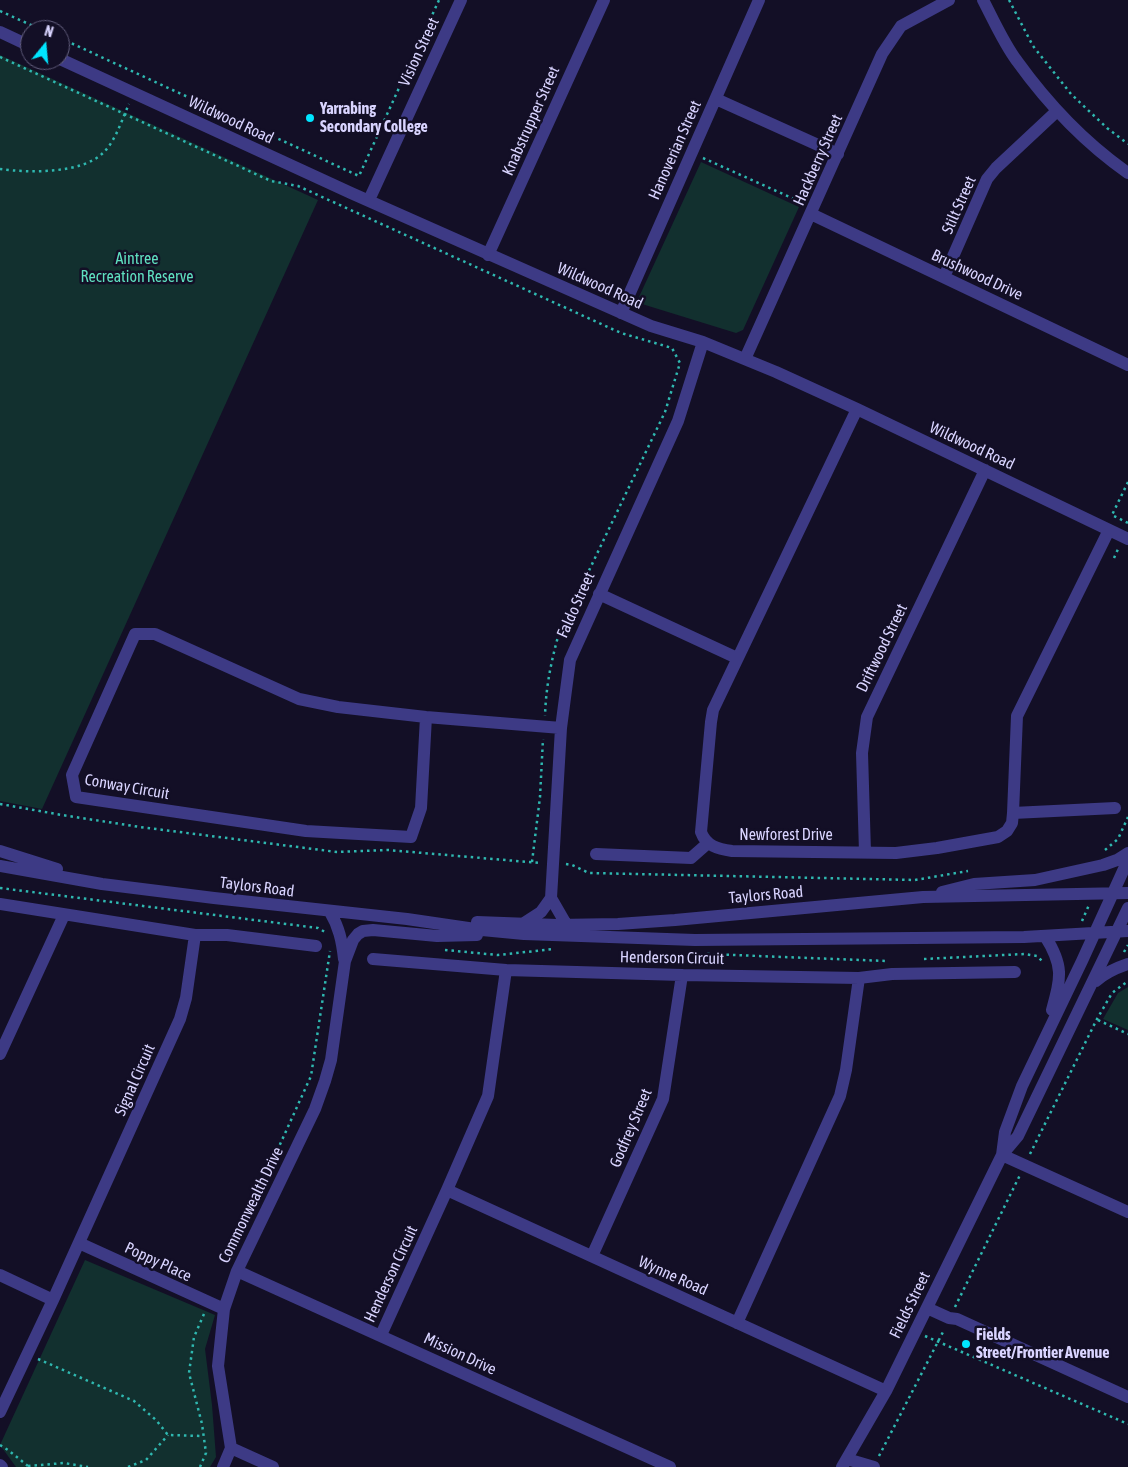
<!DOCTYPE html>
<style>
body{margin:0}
#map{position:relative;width:1128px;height:1467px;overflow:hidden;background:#130f26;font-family:"Asap Condensed",sans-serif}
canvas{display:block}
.north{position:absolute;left:20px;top:20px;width:50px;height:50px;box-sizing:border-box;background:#130f26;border:1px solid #625e7d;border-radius:50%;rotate:17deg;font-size:14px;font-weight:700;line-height:20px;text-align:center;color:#d9d4ff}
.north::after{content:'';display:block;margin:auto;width:18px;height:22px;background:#00e5ff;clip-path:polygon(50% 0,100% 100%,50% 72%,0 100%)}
</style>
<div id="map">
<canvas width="1128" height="1467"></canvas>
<div class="north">N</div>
</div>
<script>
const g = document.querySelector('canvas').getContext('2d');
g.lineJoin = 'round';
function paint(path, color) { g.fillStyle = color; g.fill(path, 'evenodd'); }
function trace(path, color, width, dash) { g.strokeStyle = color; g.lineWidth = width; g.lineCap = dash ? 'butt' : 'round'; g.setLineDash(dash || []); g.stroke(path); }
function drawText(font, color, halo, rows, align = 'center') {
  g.font = font + ' "Asap Condensed",sans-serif'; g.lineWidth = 5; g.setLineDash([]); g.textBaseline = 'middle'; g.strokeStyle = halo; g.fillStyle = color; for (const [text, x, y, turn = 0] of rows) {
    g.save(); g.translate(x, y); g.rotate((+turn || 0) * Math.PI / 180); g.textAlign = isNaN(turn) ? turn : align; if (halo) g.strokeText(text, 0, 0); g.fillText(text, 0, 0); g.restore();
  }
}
paint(new Path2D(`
 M 0,55 L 318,200 L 42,809 L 0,801 Z
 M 701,162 L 799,207 L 743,330 L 736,333 L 642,304 L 639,297 Z
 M 1128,987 L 1128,1030 L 1103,1019 L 1118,993 Z
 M 85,1260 L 215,1315 L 205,1349 L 212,1405 L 216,1457 L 210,1467 L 16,1467 L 0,1445 Z`), '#12302f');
trace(new Path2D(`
 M 1009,0 L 1033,46 L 1071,94 L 1107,128 L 1128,144
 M 0,11 L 42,30
 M 60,38 L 359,176 L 439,0
 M 0,57 L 271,181 L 298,186 L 621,333 L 672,348 L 680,363 L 665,412 L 559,633 C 551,662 546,686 545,716
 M 703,158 L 803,203
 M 0,169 C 29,173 83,174 104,152 C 116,140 122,119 129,104
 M 1128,482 L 1112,515 L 1128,523
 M 1114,558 L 1119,547
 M 0,804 L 62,815 L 140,827 L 337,852 L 388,850 L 540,863
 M 1105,850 L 1118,839 L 1128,817
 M 532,862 L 540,797 L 543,739
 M 566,864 L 572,865 L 589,873 L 915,880 L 968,871
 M 0,888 L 318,928 L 325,932
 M 1082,921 L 1089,905
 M 445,950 L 498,955 L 554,949
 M 1124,952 L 1128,945
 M 707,954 L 886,961
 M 924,959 L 1024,954 L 1037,956 L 1043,962
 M 1098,1020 L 1128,1034
 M 1030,1154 L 1097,1019 L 1112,993 L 1128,981
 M 253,1204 L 311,1076 L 330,951
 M 955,1307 L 1020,1175
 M 925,1336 L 1128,1424
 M 38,1359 L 134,1401 L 156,1420 L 168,1435 L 203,1436
 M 0,1445 L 8,1450 L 28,1466
 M 879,1456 L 944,1330
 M 28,1466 L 64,1463 L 88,1467
 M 128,1467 L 146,1460 L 168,1435
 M 200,1467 L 206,1453 L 202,1424 L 189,1373 L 194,1337 L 204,1314`), '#2fb8b0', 2.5, [2.5, 4]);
trace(new Path2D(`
 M 983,0 C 993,19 1004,44 1017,61 C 1048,104 1085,143 1128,173
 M 0,32 L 30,46
 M 60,59 L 351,193 L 651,326 L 703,342 L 776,372 L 857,409 L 1128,539
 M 716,99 L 838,154
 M 369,200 L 461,0
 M 811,214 L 1128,365
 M 488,255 L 604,0
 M 944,277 L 987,179 L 996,168 L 1057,111
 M 621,313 L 759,0
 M 745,359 L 882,54 L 901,26 L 949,0
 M 857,409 L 713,710 L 711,722 L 701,832 C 706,846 718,849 732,851 L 896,853 L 937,848 L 998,837 L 1007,831 L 1012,823 L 1013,813 L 1017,716 L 1109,530
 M 599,594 L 737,658
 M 426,717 L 421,808 L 411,837 L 306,831 L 76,797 L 72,775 L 135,634 L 155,634 L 299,699 L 338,707 L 426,717 L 561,728
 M 1013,813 L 1115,808
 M 0,851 L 57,869
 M 865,852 L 862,753 L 867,717 L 985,470
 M 596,854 L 691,858 L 708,843
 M 0,866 L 102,884 L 214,898 L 407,919 L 482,930 L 524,934 L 695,940 L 1024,937 L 1128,931
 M 942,892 L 974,884 L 1035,880 L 1103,865 L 1117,860 L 1128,853
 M 551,898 L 561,728 L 570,660 L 678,421 L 703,342
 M 551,898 L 566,924
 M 0,904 L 195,935 L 186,998 L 180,1019 L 53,1300 L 0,1412
 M 330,912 C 339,927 342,941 344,959
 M 477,922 L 557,925 L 618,924 L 675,920 L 923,897 L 1128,893
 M 524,923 L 541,912 L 551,898
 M 195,935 L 227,935 L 316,946
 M 1045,936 C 1064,966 1061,977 1052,1010
 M 373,959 L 506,970
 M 859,978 L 892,974 L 1015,972
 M 1096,981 C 1105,973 1116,968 1128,964
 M 0,1054 L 64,915
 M 1002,1155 L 1005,1132 L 1022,1086 L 1082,961 L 1128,860
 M 1002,1155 L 1128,1212
 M 447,1190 L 886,1391
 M 79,1243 L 224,1309
 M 592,1256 L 663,1099 L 682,975
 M 237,1271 L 670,1467
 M 0,1275 L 53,1300
 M 927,1308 L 949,1318 L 957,1319 L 1128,1397
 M 381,1335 L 447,1190 L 488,1096 L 506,970 L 682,975 L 859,978 L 846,1070 L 840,1096 L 737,1323
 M 231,1448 L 273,1467
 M 847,1459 L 874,1467
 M 0,1465 L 2,1467
 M 223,1467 L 231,1448 L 218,1366 L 224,1309 L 237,1271 L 315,1109 L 325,1081 L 331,1060 L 345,961 L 353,940 L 358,934 L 363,931 L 373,930 L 437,936 L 477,935
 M 842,1467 L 886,1391 L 1002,1155 L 1018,1136 L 1128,908`), '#3d3a85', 12);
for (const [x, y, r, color] of [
 [310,118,5,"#00e5ff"],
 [966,1344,5,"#00e5ff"]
]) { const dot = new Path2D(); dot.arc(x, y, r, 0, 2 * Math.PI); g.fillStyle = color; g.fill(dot); trace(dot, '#130f26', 2); }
drawText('16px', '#d9d4ff', '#130f26', [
 ["Vision Street",419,52,-65],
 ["Wildwood Road",231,120,25],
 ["Knabstrupper Street",531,121,-66],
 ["Hanoverian Street",675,150,-66],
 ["Hackberry Street",818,160,-66],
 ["Stilt Street",959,205,-66],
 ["Brushwood Drive",977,275,25],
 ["Wildwood Road",600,286,24],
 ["Wildwood Road",972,446,25],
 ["Faldo Street",576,605,-66],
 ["Driftwood Street",882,648,-64],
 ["Conway Circuit",127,787,10],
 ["Newforest Drive",786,835],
 ["Taylors Road",257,887,7],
 ["Taylors Road",766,895,-5],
 ["Henderson Circuit",672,958,1],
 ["Signal Circuit",135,1080,-66],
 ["Godfrey Street",631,1128,-67],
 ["Commonwealth Drive",251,1205,-64],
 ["Poppy Place",158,1262,25],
 ["Henderson Circuit",391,1274,-65],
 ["Wynne Road",673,1276,24],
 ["Fields Street",910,1305,-64],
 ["Mission Drive",460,1354,25]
]);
drawText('bold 16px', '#d9d4ff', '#130f26', [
 ["Yarrabing",320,109],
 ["Secondary College",320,127],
 ["Fields",976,1335],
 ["Street/Frontier Avenue",976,1353]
], 'left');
drawText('16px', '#5fe0c0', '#130f26', [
 ["Aintree",137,259],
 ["Recreation Reserve",137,277]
]);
</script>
